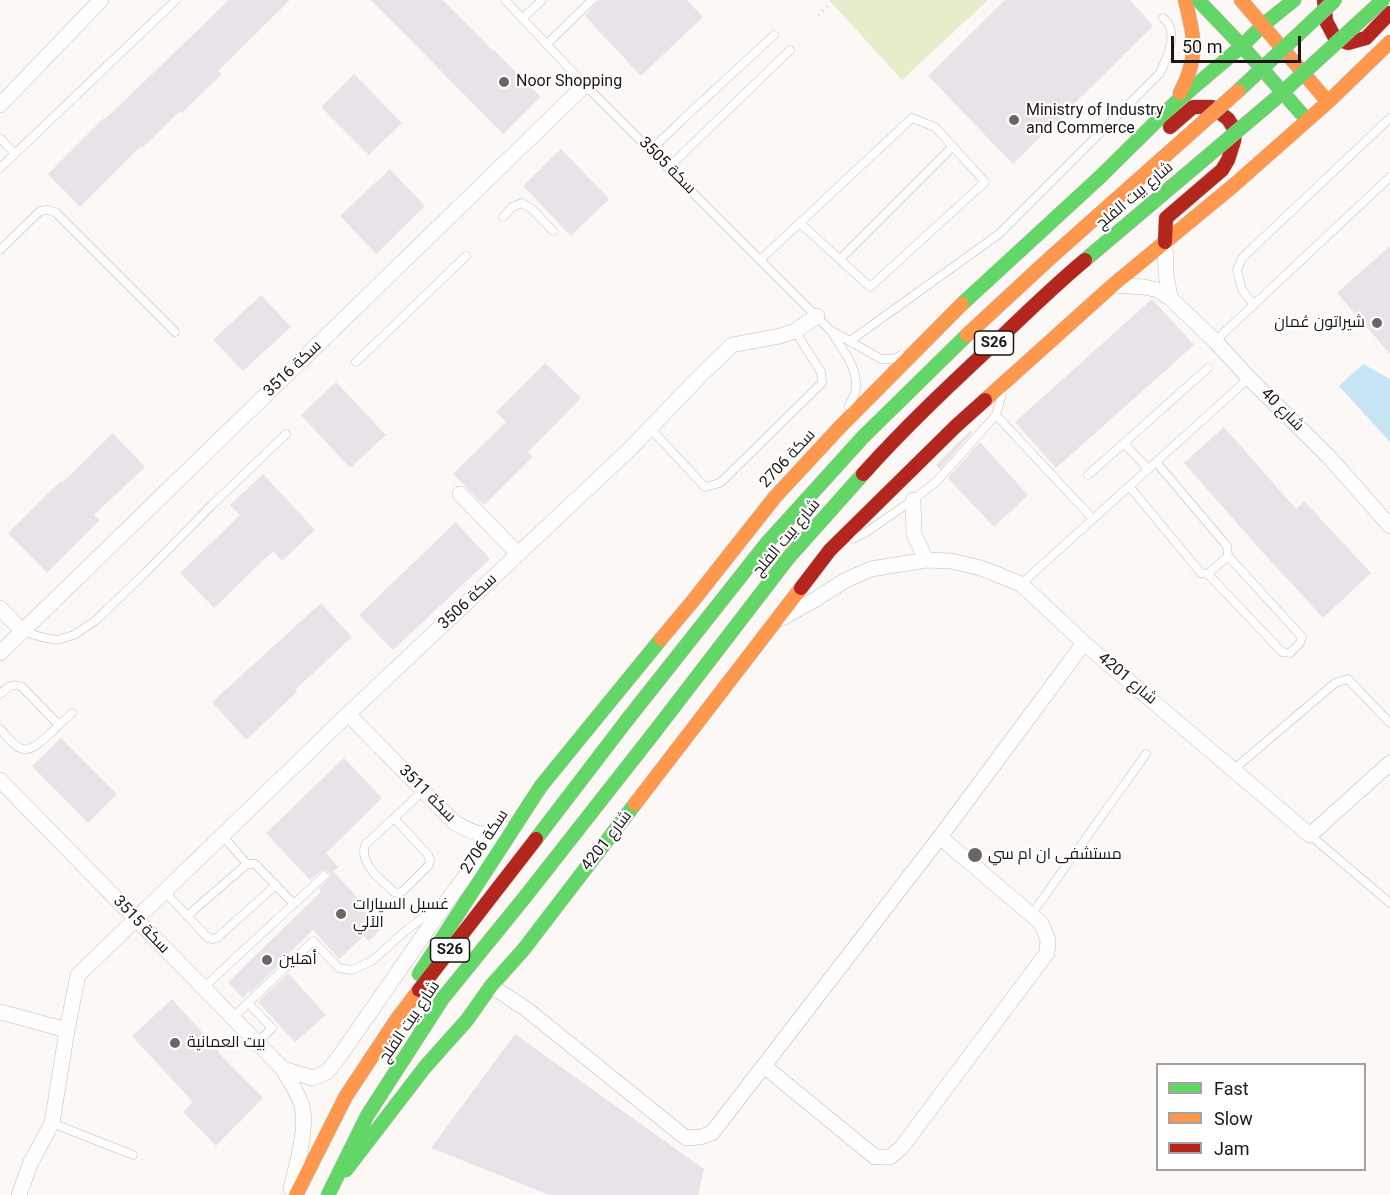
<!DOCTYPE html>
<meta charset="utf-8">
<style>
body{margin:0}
#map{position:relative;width:1390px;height:1195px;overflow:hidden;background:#fbf8f5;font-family:Roboto,sans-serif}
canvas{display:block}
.legend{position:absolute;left:1156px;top:1063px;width:210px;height:108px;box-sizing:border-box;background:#fff;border:2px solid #a4a2a1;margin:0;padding:8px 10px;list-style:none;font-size:18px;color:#1b1714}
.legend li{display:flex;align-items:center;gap:12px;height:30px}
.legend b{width:30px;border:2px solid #a4a2a1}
.scale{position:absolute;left:1171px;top:36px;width:130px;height:27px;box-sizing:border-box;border:3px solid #1b1714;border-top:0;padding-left:8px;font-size:18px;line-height:21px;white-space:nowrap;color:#1b1714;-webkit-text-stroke:4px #fff;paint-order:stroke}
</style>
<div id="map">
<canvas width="1390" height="1195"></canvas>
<ul class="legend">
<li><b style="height:8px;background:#63d668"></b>Fast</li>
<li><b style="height:8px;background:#ff974d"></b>Slow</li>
<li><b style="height:8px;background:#b3261e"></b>Jam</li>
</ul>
<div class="scale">50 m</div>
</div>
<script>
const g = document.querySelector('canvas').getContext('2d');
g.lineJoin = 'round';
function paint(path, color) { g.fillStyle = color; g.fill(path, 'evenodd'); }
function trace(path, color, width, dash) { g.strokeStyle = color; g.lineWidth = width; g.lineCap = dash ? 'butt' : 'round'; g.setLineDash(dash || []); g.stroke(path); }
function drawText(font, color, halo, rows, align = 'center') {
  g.font = font + ' Roboto,Cairo,sans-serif'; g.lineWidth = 4.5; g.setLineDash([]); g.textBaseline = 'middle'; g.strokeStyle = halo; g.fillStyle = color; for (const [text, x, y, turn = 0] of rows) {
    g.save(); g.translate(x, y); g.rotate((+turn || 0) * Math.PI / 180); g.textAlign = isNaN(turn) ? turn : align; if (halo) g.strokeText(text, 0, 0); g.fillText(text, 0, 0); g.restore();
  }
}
paint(new Path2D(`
 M 829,0 L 988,0 L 902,80 Z`), '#e7edcb');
paint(new Path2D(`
 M 1363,364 L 1390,379 L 1390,442 L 1339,386 Z`), '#c7e4f5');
paint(new Path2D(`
 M 229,0 L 290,0 L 218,71 L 222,74 L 182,113 L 180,111 L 142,148 L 141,146 L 80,207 L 48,174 L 104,118 L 105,119 Z
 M 371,0 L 443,0 L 493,51 L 494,50 L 541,97 L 503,134 Z
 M 599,0 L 687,0 L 703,17 L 641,76 L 585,16 Z
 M 1005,0 L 1130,0 L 1153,26 L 1013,164 L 928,76 Z
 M 354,74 L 402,123 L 369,155 L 321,107 Z
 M 561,149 L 609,199 L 571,236 L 523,186 Z
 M 390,169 L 425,206 L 376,254 L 340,216 Z
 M 1390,246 L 1390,354 L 1337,293 Z
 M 261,295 L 291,327 L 243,371 L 213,340 Z
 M 1152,299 L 1194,345 L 1056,468 L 1015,422 Z
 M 545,363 L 581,398 L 528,452 L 533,457 L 484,505 L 453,474 L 506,422 L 496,412 Z
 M 336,382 L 386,435 L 350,468 L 301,415 Z
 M 1224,427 L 1296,509 L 1304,501 L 1371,573 L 1323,618 L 1257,546 L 1184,463 Z
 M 970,431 L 972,433 L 940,469 L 936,465 Z
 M 113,433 L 145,467 L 94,515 L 100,520 L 47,573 L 8,533 L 61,481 L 63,482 Z
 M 980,442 L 1028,495 L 994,527 L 948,478 Z
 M 263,474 L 315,530 L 282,561 L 273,551 L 214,608 L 180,573 L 240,515 L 230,505 Z
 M 456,522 L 490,559 L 393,650 L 359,615 Z
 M 321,603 L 352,637 L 295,690 L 297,692 L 246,740 L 212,702 Z
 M 61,738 L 117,794 L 88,823 L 32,766 Z
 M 344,758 L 382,798 L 326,853 L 338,867 L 333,871 L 361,901 L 358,904 L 381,929 L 369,941 L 364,936 L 339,959 L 313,930 L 279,963 L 280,964 L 250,993 L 249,991 L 243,998 L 228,982 L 321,892 L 319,889 L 330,877 L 329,872 L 323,870 L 310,880 L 266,833 Z
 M 288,973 L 326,1015 L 295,1042 L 258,1002 Z
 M 172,999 L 219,1051 L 218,1052 L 263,1098 L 216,1146 L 183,1112 L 193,1102 L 132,1036 Z
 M 515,1034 L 704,1169 L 698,1195 L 549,1195 L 431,1148 Z`), '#e9e3e9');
const lane = new Path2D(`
 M 505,0 L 585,85 L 830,330 C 841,347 861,371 855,393 C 854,397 851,402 849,406
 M 522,19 L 542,0
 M 547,44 L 592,0
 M 0,138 L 15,154
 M 651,150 L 682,120 L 774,35
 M 0,168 L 176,0
 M 668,168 L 790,50
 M 503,217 L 512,207 L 522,203 L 532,209 L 553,231
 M 0,250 L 40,211 L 47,210 L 55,212 L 175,332
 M 840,259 L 953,146
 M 760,260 L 912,118 L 935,127 L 985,182 L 870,287 L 800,223
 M 1254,305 L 1242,290 L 1237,270 L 1242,258 L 1390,118
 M 832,331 L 881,359 L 894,359 L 901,355
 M 850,341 L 999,234 L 1160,73 C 1166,59 1176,40 1169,25 C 1168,22 1165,20 1163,18
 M 1215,341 L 1390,177
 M 356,362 L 466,256
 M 996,415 L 1093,519
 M 650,428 L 705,487 L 720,483 L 822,383 L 821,372 L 795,331
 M 1148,469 L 1124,443 L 1208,368
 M 1088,475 L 1124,443
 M 1129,486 L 1201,573 L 1208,574 L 1228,556 L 1227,546 L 1156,462
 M 853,539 L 865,533 L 913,500 L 937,481 L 996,415 L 1002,394
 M 1208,574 L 1282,652 L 1290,653 L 1300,643 L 1302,637 L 1228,556
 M 1021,584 L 1249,378
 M 22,631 L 41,637 L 57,640 L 74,635 L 95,621 L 145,573 L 212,505 L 286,434
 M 0,694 C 7,688 12,682 22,687 L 59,725 C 51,732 34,752 23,749 C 14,747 6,735 0,729
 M 59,725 L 72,713
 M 1233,770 L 1335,683 L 1348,679 L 1390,723
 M 394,818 L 428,855 L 430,860 L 429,865 L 403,891 L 398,893 L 394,892 C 382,880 359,865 365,845 L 423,791
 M 222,835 L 247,864
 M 1310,835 L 1390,903
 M 164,891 L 208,938 L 213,939 L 218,937 L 276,885
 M 1031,915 L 1146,754
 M 187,916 L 247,864 L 255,864 L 294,904
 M 203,988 L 324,876
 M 232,1018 L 248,1003
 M 257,1043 L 272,1028 L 248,1003 L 313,941 L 339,968 L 352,970 L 372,961 L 404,932 L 437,907
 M 52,1123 L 133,1155`);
const street = new Path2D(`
 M 0,105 L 101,0
 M 1165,242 L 1166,273 L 1170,298
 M 1113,285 L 1144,287 L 1158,290 L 1170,298 L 1215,341 L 1249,378 L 1329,457 L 1390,526
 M 460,494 L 518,554
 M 913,500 L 914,534 L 926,560 L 951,561 L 981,568 L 1021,584 L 1084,643 L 1310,835 L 1390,763
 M 0,608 L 22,631
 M 782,618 L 816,599 L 844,581 L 871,569 L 926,560
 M 0,653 L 585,85
 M 348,714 L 455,823 C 474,833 482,839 502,827
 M 0,780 L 283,1069 C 289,1081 299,1094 302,1106 C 308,1128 296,1167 291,1189
 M 491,986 L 525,1008 L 686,1138 L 700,1137 L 712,1133 L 940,837 L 1084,643
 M 0,1012 L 67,1030 L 78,975 L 348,714 L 631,448 L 700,376 L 732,345 L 780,336 L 795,331 L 817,316
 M 764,1066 L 875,1157 L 890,1157 L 901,1148 L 1047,953 L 1048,940 L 1041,923 L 940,837
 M 283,1069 L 313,1078 L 327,1072 L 339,1057 L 450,897 L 499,832
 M 19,1195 L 31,1162 L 52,1123 L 67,1030`);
const fast = new Path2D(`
 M 1198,0 L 1242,46 L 1307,120
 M 962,304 L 1100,177 L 1175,103 L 1242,46 L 1263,25 L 1294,0
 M 536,839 L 627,720
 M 419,974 L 541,786 L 661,639
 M 346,1170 L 425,1067 L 467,1020 L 491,986 L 524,949 L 635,804
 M 328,1195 L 367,1116 L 443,998 L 525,897 L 653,734`);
const slow = new Path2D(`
 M 1241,0 L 1328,102
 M 1180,93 C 1199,57 1195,38 1185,0
 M 985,400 L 1113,285 L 1234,185 L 1328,102 L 1390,42
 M 661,639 L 692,602 L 775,497 L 839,428 L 962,304
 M 635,804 L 801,588
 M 296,1195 L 346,1096 L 397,1019 L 419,990`);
const jam = new Path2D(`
 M 1324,0 L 1326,21 L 1335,38 L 1348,43 L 1366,38 L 1390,13
 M 1165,242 L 1166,218 L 1222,170 L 1228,160 L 1234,141 L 1235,130 L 1228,119 L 1212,107 L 1193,107 L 1170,127
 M 801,588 L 830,550 L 956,426 L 985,400
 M 419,990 L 536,839`);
trace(lane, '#c0bcb9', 9);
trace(street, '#c0bcb9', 16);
trace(fast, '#c0bcb9', 15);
trace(slow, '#c0bcb9', 15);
trace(jam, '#c0bcb9', 15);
trace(new Path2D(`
 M 818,15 L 834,0`), '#e0dedd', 3, [1.5, 4.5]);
trace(lane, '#fefefe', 8);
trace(street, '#fefefe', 15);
trace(fast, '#63d668', 14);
trace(slow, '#ff974d', 14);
trace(jam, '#b3261e', 14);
const fastBridge = new Path2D(`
 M 1238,91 L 1335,0
 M 1085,260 L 1274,100 L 1383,0
 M 627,720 L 767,543 L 863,437 L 967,335
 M 653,734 L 789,557 L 863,474`);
const slowBridge = new Path2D(`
 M 967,335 L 1049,259 L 1238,91`);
const jamBridge = new Path2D(`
 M 863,474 C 905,427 951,384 997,341 C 1026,313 1055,285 1085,260`);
trace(fastBridge, '#bdafaf', 15, []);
trace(slowBridge, '#bdafaf', 15, []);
trace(jamBridge, '#bdafaf', 15, []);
trace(fastBridge, '#63d668', 14);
trace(slowBridge, '#ff974d', 14);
trace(jamBridge, '#b3261e', 14);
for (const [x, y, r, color] of [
 [504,82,6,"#696663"],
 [1014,120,6,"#696663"],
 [1377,323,6,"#696663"],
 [975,855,8,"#696663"],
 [341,914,6,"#696663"],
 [267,960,6,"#696663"],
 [175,1043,6,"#696663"]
]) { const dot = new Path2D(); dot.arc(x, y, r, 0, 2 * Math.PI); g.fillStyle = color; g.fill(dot); trace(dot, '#fff', 2); }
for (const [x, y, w] of [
 [994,343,39],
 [450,950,39]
]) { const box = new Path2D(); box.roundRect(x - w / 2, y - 12, w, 24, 4.5); g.fillStyle = '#fff'; g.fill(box); trace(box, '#1b1714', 1.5); }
drawText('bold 15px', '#1b1714', null, [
 ["S26",994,343],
 ["S26",450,950]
]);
drawText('16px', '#1b1714', '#fff', [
 ["Noor Shopping",516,82],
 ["Ministry of Industry",1026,111],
 ["and Commerce",1026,129],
 ["شيراتون عُمان",1365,323,"right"],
 ["مستشفى ان ام سي",988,855],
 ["غسيل السيارات",353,905],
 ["الآلي",353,923],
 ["أهلين",279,960],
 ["بيت العمانية",187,1043]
], 'left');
drawText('16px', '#1b1714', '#fff', [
 ["سكة 3505",667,166,45],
 ["شارع بيت الفلج",1135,196,-40],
 ["سكة 3516",293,369,-44],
 ["40 شارع",1282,410,45],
 ["سكة 2706",788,459,-47],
 ["شارع بيت الفلج",787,538,-50],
 ["سكة 3506",468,602,-43],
 ["شارع 4201",1127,679,40],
 ["سكة 3511",427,794,45],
 ["شارع 4201",607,841,-52],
 ["سكة 2706",485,842,-57],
 ["سكة 3515",141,925,46],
 ["شارع بيت الفلج",410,1022,-56]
]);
</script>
